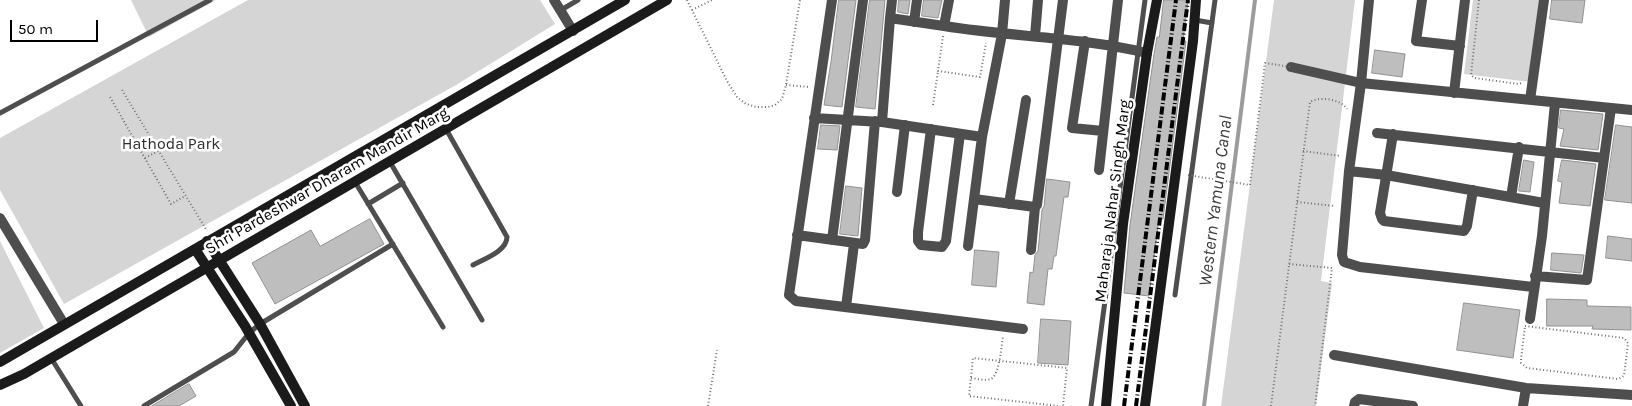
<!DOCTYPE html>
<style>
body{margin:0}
#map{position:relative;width:1632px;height:406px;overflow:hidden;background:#fff;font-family:Karla,sans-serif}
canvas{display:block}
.scale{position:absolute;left:10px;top:20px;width:88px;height:22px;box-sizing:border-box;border:2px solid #000;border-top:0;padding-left:6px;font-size:15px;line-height:18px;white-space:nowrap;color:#000;-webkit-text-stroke:4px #fff;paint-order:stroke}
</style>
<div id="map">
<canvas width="1632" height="406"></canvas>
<div class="scale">50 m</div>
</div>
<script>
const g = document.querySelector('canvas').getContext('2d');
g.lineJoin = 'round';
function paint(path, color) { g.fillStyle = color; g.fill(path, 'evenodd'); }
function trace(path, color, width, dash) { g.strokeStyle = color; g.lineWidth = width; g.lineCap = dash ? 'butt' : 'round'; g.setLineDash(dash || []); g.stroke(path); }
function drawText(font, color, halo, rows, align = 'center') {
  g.font = font + ' Karla,sans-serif'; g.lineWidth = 5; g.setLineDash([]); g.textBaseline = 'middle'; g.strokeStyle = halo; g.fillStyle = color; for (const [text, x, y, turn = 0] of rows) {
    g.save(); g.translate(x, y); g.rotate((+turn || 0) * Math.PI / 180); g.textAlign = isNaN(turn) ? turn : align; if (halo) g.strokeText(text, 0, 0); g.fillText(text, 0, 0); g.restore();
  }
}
paint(new Path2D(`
 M 131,0 L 216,0 L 149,37 Z
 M 248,0 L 540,0 L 555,24 L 456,85 L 64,304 L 0,190 L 0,138 Z
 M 1274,0 L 1355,0 L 1321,281 L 1332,283 L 1316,406 L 1221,406 Z
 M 1473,0 L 1542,0 L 1531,82 L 1464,74 Z
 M 0,241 L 44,328 L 0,353 Z`), '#d5d5d5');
trace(new Path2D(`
 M 1204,406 L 1255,0`), '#9c9c9c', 4);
const building = new Path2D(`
 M 839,0 L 856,0 L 842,107 L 824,105 L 831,62 Z
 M 870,0 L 885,0 L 875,109 L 856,107 Z
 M 899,0 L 910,0 L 908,14 L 898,12 Z
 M 924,0 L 942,0 L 938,18 L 922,16 Z
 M 1164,0 L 1188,0 L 1183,41 L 1186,41 L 1163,219 L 1159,218 L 1149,296 L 1124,293 L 1130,225 L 1154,54 L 1157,37 L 1159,37 Z
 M 1552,0 L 1585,0 L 1582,23 L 1550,19 Z
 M 1375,50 L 1405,54 L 1402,77 L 1372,73 Z
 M 1561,110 L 1603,114 L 1598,150 L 1560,146 L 1564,129 L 1559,128 Z
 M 821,125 L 840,126 L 837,150 L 818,149 Z
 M 1616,125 L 1632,127 L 1632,203 L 1605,200 Z
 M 1524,160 L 1534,162 L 1530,192 L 1519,191 Z
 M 1562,160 L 1596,164 L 1590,206 L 1559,203 L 1562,182 L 1558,181 Z
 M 1047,179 L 1070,182 L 1068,197 L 1064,197 L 1056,256 L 1054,256 L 1052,269 L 1048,269 L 1044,305 L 1027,303 L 1030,272 L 1033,273 L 1035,255 L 1038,251 L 1042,210 L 1044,206 Z
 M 846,186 L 862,188 L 858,236 L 840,234 Z
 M 370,219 L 384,244 L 275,304 L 252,263 L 311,230 L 320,246 Z
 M 1608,236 L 1632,239 L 1632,261 L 1606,258 Z
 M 975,250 L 999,252 L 996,287 L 972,285 Z
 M 1552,253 L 1584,255 L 1581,273 L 1551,270 Z
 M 1547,299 L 1587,300 L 1587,306 L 1631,307 L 1631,330 L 1592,329 L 1593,326 L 1547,326 Z
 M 1464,303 L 1520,310 L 1513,358 L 1457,350 Z
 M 1041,319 L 1071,321 L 1068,365 L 1038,363 Z
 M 189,384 L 196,396 L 179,406 L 152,406 Z`);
paint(building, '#bebebe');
trace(building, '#929292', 1);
trace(new Path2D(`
 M 687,0 L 727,81 L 737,97 L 746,104 L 756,107 L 768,107 L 775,105 L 782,99 L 786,85 L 800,0
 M 1479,0 L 1471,75 L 1475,78 L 1518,84 L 1522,83
 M 692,10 L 712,0
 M 943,36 L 938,71 L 980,77 L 986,43
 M 786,85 L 809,87
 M 122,90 L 207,231
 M 110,97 L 171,204 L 185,196
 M 933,105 L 938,71
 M 1303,151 L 1341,156
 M 145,158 L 158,151
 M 1297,202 L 1335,206
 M 1289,264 L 1332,268 L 1315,406
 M 1525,326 L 1624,338 L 1628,343 L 1624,376 L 1618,379 L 1527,368 L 1521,363 L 1521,359 Z
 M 971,378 C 978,379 985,381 991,379 C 1000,374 1001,347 1003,337
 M 708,406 L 717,350
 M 1058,406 L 969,396 L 973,358 L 1067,368 L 1063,406
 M 1271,406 L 1310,102 C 1319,96 1341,99 1347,109`), '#707070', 2, [1, 2.5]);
trace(new Path2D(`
 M 561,10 L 578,0
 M 1195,20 L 1212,23
 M 0,113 L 210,0
 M 446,129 L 507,237 C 507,251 484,259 473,265
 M 390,162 L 482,320
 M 355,182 L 443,327
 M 368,204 L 403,183
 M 1175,295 L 1215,0
 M 51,358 L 81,406
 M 144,406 L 234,352 L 249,333 L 260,324 L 393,244
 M 1091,406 L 1145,0`), '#4e4e4e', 5);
trace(new Path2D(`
 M 554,0 L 573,31
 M 832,0 L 789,295 L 796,301 L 1023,329
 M 949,0 L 944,26 C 1013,37 1080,37 1147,53
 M 1369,0 L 1361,83 L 1349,171 L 1342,255 L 1344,262 L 1360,267 L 1533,287
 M 1422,0 L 1416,41 L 1460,46
 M 890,18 L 892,0
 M 914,22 L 917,0
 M 944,26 L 890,18 L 882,122 L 982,137 L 1002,34 L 1005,0
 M 1035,36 L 1038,0
 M 1085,41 L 1072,128 L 1103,131
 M 1291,67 L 1361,83 L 1632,110
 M 1454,93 L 1465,0
 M 1530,100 L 1544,0
 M 814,118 L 881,122
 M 931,129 L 918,232 L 918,241 L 921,245 L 942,247 L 946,241 L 960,134
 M 1377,133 L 1604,158
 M 1393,134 L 1380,213 L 1382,219 L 1384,221 L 1464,231 L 1467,226 L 1473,190
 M 1099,170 L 1118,0
 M 1349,171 L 1386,175 L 1544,203
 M 897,192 L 905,125
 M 1511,197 L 1519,147
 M 974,199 L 1035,207 L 1037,205 L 1063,0
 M 1009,204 L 1026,100
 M 0,218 L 64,324
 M 797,235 L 863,244 L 865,240 L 875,121
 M 832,240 L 863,0
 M 968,246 L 982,137
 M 1031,250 L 1035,207
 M 1535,276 L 1587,280 L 1611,108
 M 846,307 L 854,244
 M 1530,319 L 1542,236 L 1555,103
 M 1334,355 L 1526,388 L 1632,395
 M 1354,406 L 1355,402 L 1359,399 L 1413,406
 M 1523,406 L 1526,388`), '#4e4e4e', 10);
trace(new Path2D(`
 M 207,241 L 260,324 L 305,406
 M 195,249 L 245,326 L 291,406
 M 0,362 L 625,0
 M 0,385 L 24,374 L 667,0
 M 1106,406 L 1123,224 L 1147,53 L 1157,0
 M 1145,406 L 1193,41 L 1196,0`), '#1b1b1b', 10);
trace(new Path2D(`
 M 1124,406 L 1176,0
 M 1136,406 L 1188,0`), '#000', 4, [8, 2.5, 1, 2.5]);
trace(new Path2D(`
 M 1188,175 L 1250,185 L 1265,63 L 1291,67`), '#707070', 2, [1, 2.5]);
drawText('16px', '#2c2c2c', '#fff', [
 ["Hathoda Park",171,144]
]);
drawText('16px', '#000', '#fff', [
 ["Shri Pardeshwar Dharam Mandir Marg",327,181,-30],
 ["Maharaja Nahar Singh Marg",1113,201,-83]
]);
drawText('italic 18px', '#3d3d3d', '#fff', [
 ["Western Yamuna Canal",1216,201,-83]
]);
</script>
